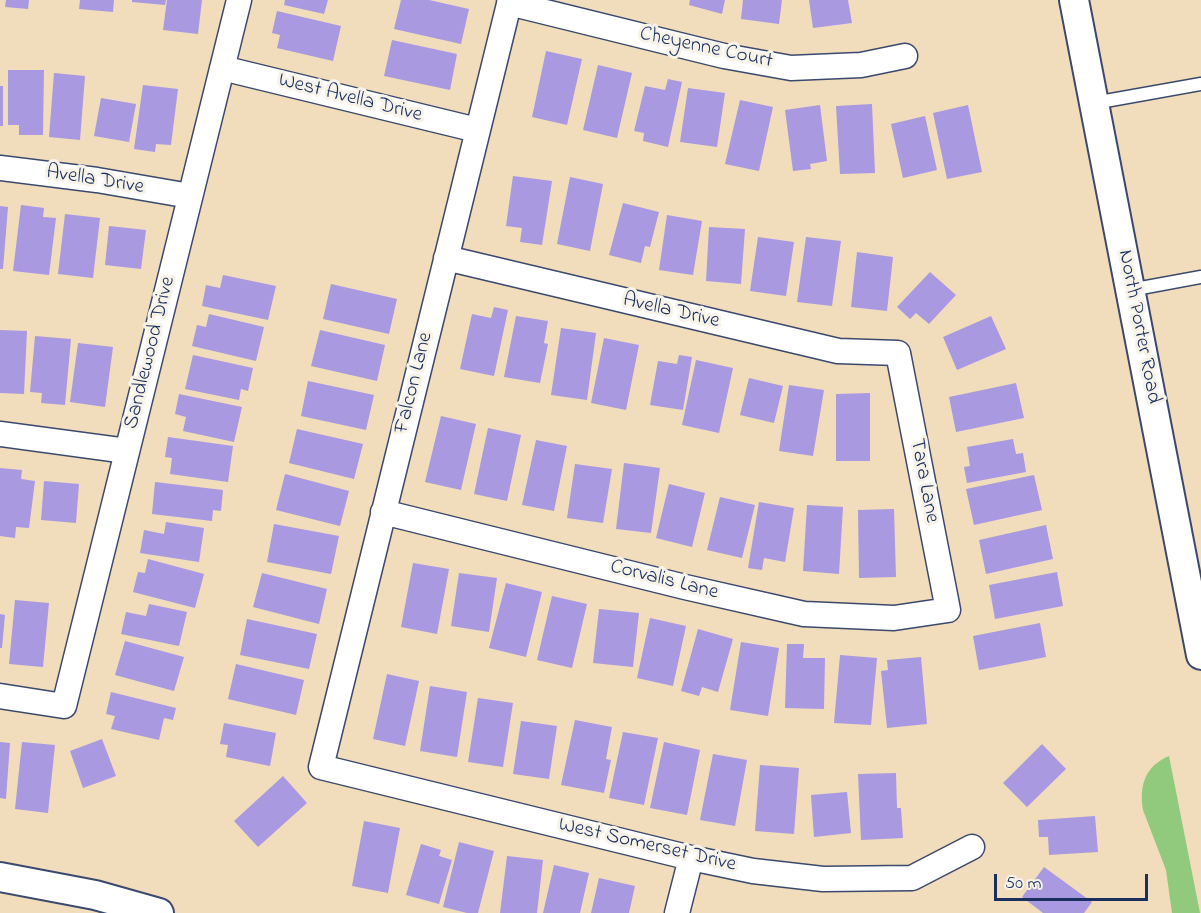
<!DOCTYPE html>
<style>
body{margin:0}
#map{position:relative;width:1201px;height:913px;overflow:hidden;background:#f1dcbc;font-family:"Indie Flower",sans-serif}
canvas{display:block}
.scale{position:absolute;left:994px;top:874px;width:154px;height:27px;box-sizing:border-box;border:3px solid #1b2f5e;border-top:0;padding-left:8px;font-size:18px;line-height:21px;white-space:nowrap;color:#1b2f5e;-webkit-text-stroke:4px #f7f3e8;paint-order:stroke}
</style>
<div id="map">
<canvas width="1201" height="913"></canvas>
<div class="scale">50 m</div>
</div>
<script>
const g = document.querySelector('canvas').getContext('2d');
g.lineJoin = 'round';
function paint(path, color) { g.fillStyle = color; g.fill(path, 'evenodd'); }
function trace(path, color, width, dash) { g.strokeStyle = color; g.lineWidth = width; g.lineCap = dash ? 'butt' : 'round'; g.setLineDash(dash || []); g.stroke(path); }
function drawText(font, color, halo, rows, align = 'center') {
  g.font = font + ' "Indie Flower",sans-serif'; g.lineWidth = 6; g.setLineDash([]); g.textBaseline = 'middle'; g.strokeStyle = halo; g.fillStyle = color; for (const [text, x, y, turn = 0] of rows) {
    g.save(); g.translate(x, y); g.rotate((+turn || 0) * Math.PI / 180); g.textAlign = isNaN(turn) ? turn : align; if (halo) g.strokeText(text, 0, 0); g.fillText(text, 0, 0); g.restore();
  }
}
paint(new Path2D(`
 M 1169,756 L 1200,913 L 1172,913 L 1166,870 L 1143,810 C 1139,786 1145,766 1169,756 Z`), '#91ca7d');
paint(new Path2D(`
 M 6,0 L 29,0 L 28,9 L 5,7 Z
 M 80,0 L 114,0 L 113,12 L 79,9 Z
 M 132,0 L 166,0 L 165,5 L 132,2 Z
 M 167,0 L 202,0 L 198,34 L 163,30 Z
 M 285,0 L 328,0 L 324,14 L 284,5 Z
 M 401,0 L 429,0 L 469,9 L 461,44 L 394,29 Z
 M 690,0 L 725,0 L 722,14 L 689,5 Z
 M 743,0 L 782,0 L 779,24 L 741,19 Z
 M 809,0 L 848,0 L 852,23 L 813,28 Z
 M 277,11 L 341,26 L 333,61 L 277,48 L 280,35 L 272,33 Z
 M 392,40 L 457,54 L 450,90 L 384,76 Z
 M 546,51 L 582,59 L 567,125 L 532,117 Z
 M 598,65 L 632,73 L 617,138 L 583,130 Z
 M 8,70 L 44,70 L 43,135 L 19,135 L 19,125 L 8,125 Z
 M 54,73 L 85,76 L 80,140 L 49,137 Z
 M 668,79 L 682,82 L 668,147 L 643,141 L 644,133 L 634,131 L 645,86 L 665,90 Z
 M 143,85 L 178,89 L 171,145 L 156,144 L 155,152 L 134,149 Z
 M 0,86 L 3,86 L 3,126 L 0,126 Z
 M 688,88 L 725,93 L 717,147 L 680,142 Z
 M 101,98 L 136,104 L 129,142 L 94,136 Z
 M 740,100 L 773,107 L 759,171 L 725,164 Z
 M 872,104 L 875,173 L 840,174 L 836,106 Z
 M 820,105 L 827,161 L 810,164 L 811,169 L 793,171 L 785,110 Z
 M 968,105 L 982,172 L 947,179 L 933,113 Z
 M 925,116 L 937,170 L 903,178 L 891,124 Z
 M 513,176 L 552,181 L 542,245 L 520,242 L 522,228 L 506,226 Z
 M 570,177 L 603,184 L 590,251 L 557,244 Z
 M 623,203 L 659,212 L 650,247 L 645,246 L 641,263 L 609,255 Z
 M 21,205 L 44,208 L 43,217 L 56,218 L 49,275 L 13,271 Z
 M 0,206 L 8,207 L 3,269 L 0,269 Z
 M 65,214 L 100,218 L 93,278 L 58,274 Z
 M 667,215 L 702,221 L 693,275 L 659,270 Z
 M 109,226 L 146,230 L 141,269 L 105,265 Z
 M 709,227 L 745,229 L 741,284 L 706,281 Z
 M 758,237 L 794,242 L 786,296 L 750,291 Z
 M 806,237 L 841,241 L 832,306 L 797,302 Z
 M 857,252 L 893,257 L 887,311 L 851,307 Z
 M 930,272 L 956,295 L 929,324 L 916,313 L 910,319 L 897,307 Z
 M 223,275 L 276,286 L 268,320 L 202,306 L 206,285 L 220,288 Z
 M 331,284 L 397,299 L 389,334 L 323,319 Z
 M 494,307 L 508,310 L 494,376 L 460,369 L 472,314 L 491,318 Z
 M 209,314 L 264,327 L 256,361 L 192,346 L 197,325 L 206,327 Z
 M 516,316 L 548,321 L 544,343 L 548,344 L 540,383 L 504,377 Z
 M 991,316 L 1006,349 L 957,370 L 943,337 Z
 M 561,328 L 596,333 L 587,400 L 551,395 Z
 M 0,330 L 27,331 L 24,394 L 0,393 Z
 M 320,330 L 385,345 L 377,381 L 311,366 Z
 M 35,336 L 71,339 L 65,405 L 41,403 L 42,393 L 30,392 Z
 M 604,338 L 639,345 L 626,410 L 591,403 Z
 M 78,343 L 113,347 L 105,407 L 70,402 Z
 M 193,355 L 253,368 L 248,391 L 241,389 L 239,400 L 185,389 Z
 M 679,355 L 692,357 L 683,410 L 650,405 L 658,361 L 677,364 Z
 M 696,360 L 733,368 L 719,433 L 682,425 Z
 M 749,378 L 783,386 L 774,423 L 740,415 Z
 M 308,381 L 374,395 L 366,430 L 301,416 Z
 M 1016,383 L 1024,418 L 956,432 L 949,397 Z
 M 789,385 L 824,390 L 813,456 L 779,451 Z
 M 870,393 L 870,461 L 836,461 L 836,394 Z
 M 179,394 L 242,407 L 234,442 L 183,431 L 186,417 L 175,414 Z
 M 441,416 L 476,424 L 461,490 L 425,482 Z
 M 488,428 L 521,435 L 507,501 L 474,494 Z
 M 297,429 L 363,444 L 354,479 L 289,463 Z
 M 168,437 L 233,446 L 228,482 L 170,474 L 172,458 L 165,457 Z
 M 1013,439 L 1016,454 L 1023,453 L 1026,472 L 967,483 L 964,467 L 970,466 L 967,447 Z
 M 536,440 L 567,446 L 554,511 L 522,505 Z
 M 624,463 L 660,468 L 651,533 L 616,529 Z
 M 575,464 L 612,469 L 603,523 L 567,518 Z
 M 0,468 L 22,470 L 21,479 L 35,481 L 29,528 L 16,527 L 15,538 L 0,536 Z
 M 285,474 L 349,491 L 340,526 L 276,510 Z
 M 1034,475 L 1042,510 L 974,525 L 966,489 Z
 M 44,481 L 79,484 L 76,523 L 41,520 Z
 M 155,482 L 223,490 L 221,511 L 213,510 L 212,521 L 152,514 Z
 M 669,484 L 705,493 L 692,547 L 656,538 Z
 M 720,497 L 755,505 L 742,558 L 707,550 Z
 M 759,502 L 794,508 L 785,562 L 764,558 L 762,570 L 748,568 Z
 M 807,505 L 843,507 L 839,574 L 803,571 Z
 M 894,509 L 896,577 L 859,578 L 858,510 Z
 M 166,522 L 204,528 L 199,562 L 140,553 L 144,530 L 164,534 Z
 M 274,524 L 339,536 L 331,574 L 267,562 Z
 M 1046,525 L 1053,559 L 986,574 L 979,540 Z
 M 148,559 L 204,574 L 195,608 L 133,592 L 138,572 L 145,573 Z
 M 413,563 L 449,569 L 437,634 L 401,627 Z
 M 1057,572 L 1063,606 L 995,619 L 989,585 Z
 M 262,573 L 327,589 L 319,624 L 253,607 Z
 M 459,573 L 497,578 L 489,632 L 451,626 Z
 M 506,583 L 542,592 L 526,657 L 489,648 Z
 M 552,596 L 587,604 L 572,668 L 537,660 Z
 M 15,600 L 49,603 L 43,667 L 9,664 Z
 M 149,604 L 187,612 L 179,646 L 121,634 L 126,612 L 146,616 Z
 M 599,609 L 639,613 L 633,667 L 593,663 Z
 M 0,614 L 5,615 L 2,648 L 0,648 Z
 M 650,618 L 686,626 L 673,686 L 637,678 Z
 M 247,619 L 317,634 L 309,669 L 240,655 Z
 M 1040,623 L 1046,657 L 979,670 L 973,636 Z
 M 698,629 L 733,639 L 718,692 L 702,687 L 699,696 L 681,691 Z
 M 125,641 L 184,657 L 174,691 L 115,675 Z
 M 741,642 L 779,648 L 768,716 L 730,710 Z
 M 787,644 L 804,644 L 803,658 L 825,658 L 824,709 L 785,708 Z
 M 840,655 L 877,658 L 871,725 L 834,723 Z
 M 921,657 L 927,724 L 887,728 L 881,671 L 888,670 L 887,660 Z
 M 236,664 L 304,680 L 296,715 L 228,699 Z
 M 387,674 L 419,681 L 405,746 L 373,739 Z
 M 430,686 L 467,692 L 457,757 L 420,751 Z
 M 111,692 L 176,708 L 173,720 L 164,718 L 159,740 L 111,729 L 115,716 L 106,714 Z
 M 478,698 L 513,703 L 503,767 L 468,762 Z
 M 575,720 L 612,727 L 606,759 L 611,760 L 604,793 L 561,785 Z
 M 521,721 L 557,726 L 549,779 L 513,774 Z
 M 224,723 L 276,733 L 270,766 L 226,757 L 228,745 L 220,744 Z
 M 623,732 L 658,738 L 644,805 L 609,798 Z
 M 102,739 L 116,776 L 83,788 L 70,751 Z
 M 0,742 L 10,743 L 6,799 L 0,798 Z
 M 22,742 L 55,745 L 48,813 L 15,809 Z
 M 664,742 L 700,750 L 687,815 L 650,808 Z
 M 1042,744 L 1066,769 L 1027,807 L 1003,783 Z
 M 713,754 L 747,760 L 735,826 L 700,820 Z
 M 760,765 L 799,768 L 794,834 L 755,831 Z
 M 896,773 L 897,808 L 901,808 L 903,838 L 861,840 L 858,774 Z
 M 283,776 L 307,803 L 258,847 L 234,821 Z
 M 847,792 L 851,833 L 814,837 L 811,795 Z
 M 1095,816 L 1098,852 L 1049,855 L 1048,837 L 1039,837 L 1038,820 Z
 M 364,821 L 400,828 L 388,893 L 352,886 Z
 M 459,842 L 494,851 L 478,913 L 467,913 L 443,907 Z
 M 421,844 L 441,850 L 439,856 L 452,860 L 439,904 L 406,895 Z
 M 507,856 L 543,860 L 537,913 L 500,913 Z
 M 554,865 L 589,873 L 580,913 L 543,913 Z
 M 1044,867 L 1092,902 L 1084,913 L 1043,913 L 1022,897 Z
 M 599,878 L 635,886 L 629,913 L 591,913 Z`), '#a999e0');
const service = new Path2D(`
 M 1094,103 L 1201,84
 M 1130,290 L 1201,277`);
const minor = new Path2D(`
 M 510,0 L 321,767 L 691,858 L 753,871 L 823,879 L 912,878 L 972,847
 M 509,3 L 724,56 L 791,68 L 861,65 L 905,56
 M 222,68 L 477,130
 M 0,168 L 97,180 L 190,196
 M 0,434 L 127,451
 M 383,512 L 685,587 L 804,614 L 894,618 L 948,610 L 898,353 L 838,351 L 446,258
 M 0,696 L 64,706 L 239,0
 M 677,913 L 691,858`);
const tertiary = new Path2D(`
 M 1074,0 L 1201,655
 M 0,877 L 95,895 L 159,913`);
trace(service, '#3b496c', 15);
trace(minor, '#3b496c', 27);
trace(tertiary, '#3b496c', 32);
trace(service, '#fff', 12);
trace(minor, '#fff', 24);
trace(tertiary, '#fff', 28);
drawText('21px', '#1b2f5e', '#f7f3e8', [
 ["Cheyenne Court",706,49,12],
 ["West Avella Drive",350,99,14],
 ["Avella Drive",95,181,9],
 ["Avella Drive",671,312,13],
 ["North Porter Road",1138,327,79],
 ["Sandlewood Drive",151,353,-76],
 ["Falcon Lane",415,383,-76],
 ["Tara Lane",923,481,79],
 ["Corvalis Lane",664,581,14],
 ["West Somerset Drive",647,846,13]
]);
</script>
